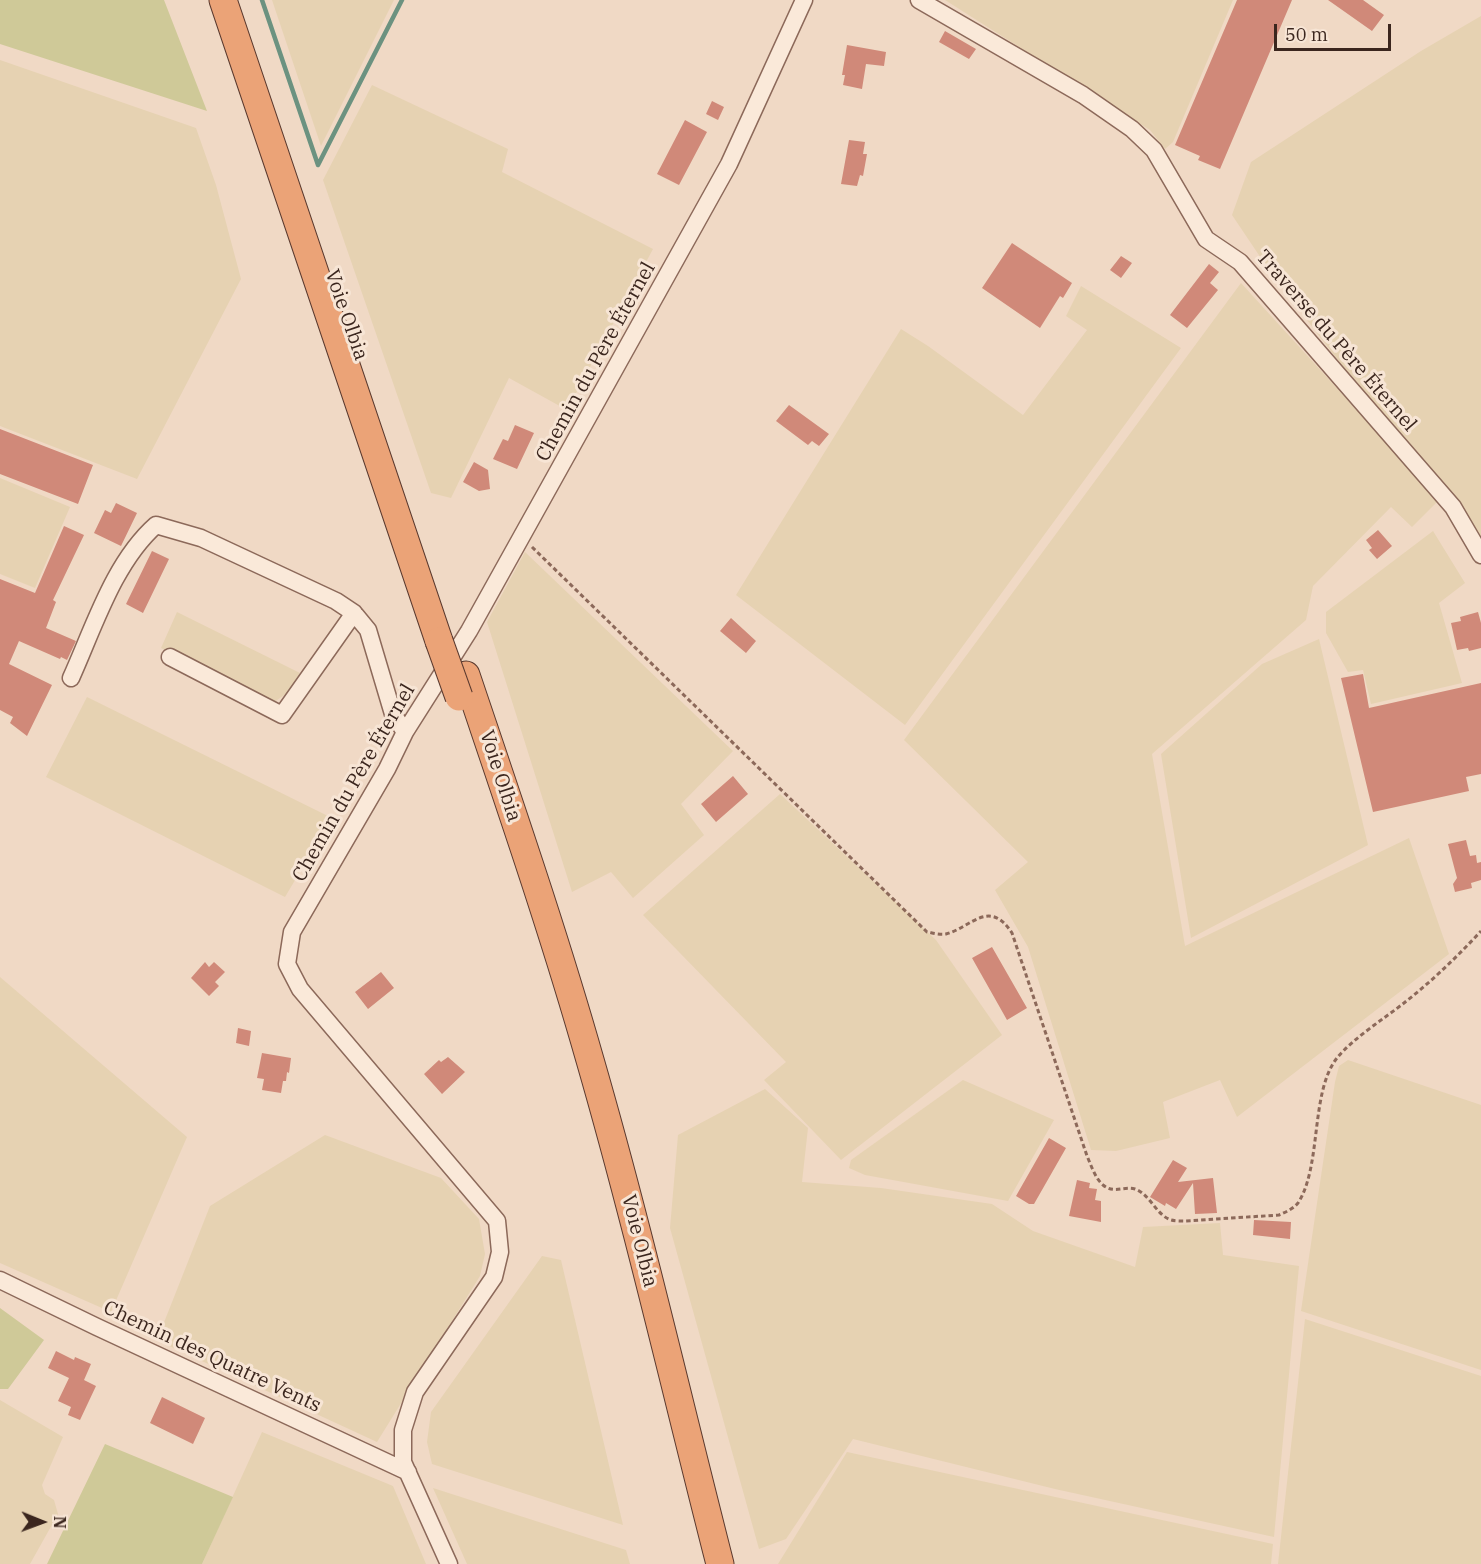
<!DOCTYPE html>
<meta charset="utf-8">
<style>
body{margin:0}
#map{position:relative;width:1481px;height:1564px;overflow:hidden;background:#f0d9c5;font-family:"IBM Plex Serif",serif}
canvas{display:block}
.north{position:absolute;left:12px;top:1492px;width:60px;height:60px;-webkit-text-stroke:4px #f7e5d5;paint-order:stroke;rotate:91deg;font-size:16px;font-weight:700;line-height:24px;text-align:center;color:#3b261e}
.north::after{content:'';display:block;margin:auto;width:21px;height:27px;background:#3b261e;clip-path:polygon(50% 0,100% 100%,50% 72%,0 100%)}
.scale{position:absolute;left:1274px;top:24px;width:117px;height:27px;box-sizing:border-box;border:3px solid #3b261e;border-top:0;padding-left:8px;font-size:18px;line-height:21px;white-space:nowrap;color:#3b261e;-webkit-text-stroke:4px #f7e5d5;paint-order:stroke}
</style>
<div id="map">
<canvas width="1481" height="1564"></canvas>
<div class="north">N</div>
<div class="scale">50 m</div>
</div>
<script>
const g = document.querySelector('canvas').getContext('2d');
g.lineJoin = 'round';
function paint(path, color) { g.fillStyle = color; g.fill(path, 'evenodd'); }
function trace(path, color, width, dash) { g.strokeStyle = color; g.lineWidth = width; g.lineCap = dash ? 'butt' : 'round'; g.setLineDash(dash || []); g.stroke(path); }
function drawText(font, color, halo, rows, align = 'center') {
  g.font = font + ' "IBM Plex Serif",serif'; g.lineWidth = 6; g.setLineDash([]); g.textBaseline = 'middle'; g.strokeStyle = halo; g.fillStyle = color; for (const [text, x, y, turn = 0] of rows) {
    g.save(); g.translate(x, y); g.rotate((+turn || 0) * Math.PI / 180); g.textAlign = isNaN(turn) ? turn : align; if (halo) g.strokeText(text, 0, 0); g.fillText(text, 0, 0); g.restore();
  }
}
paint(new Path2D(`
 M 272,0 L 394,0 L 321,146 Z
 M 945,0 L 1233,0 L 1173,142 L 1165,149 L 1150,130 Z
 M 1481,16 L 1481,542 L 1379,414 L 1271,273 L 1232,215 L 1251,162 L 1421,51 Z
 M 0,60 L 196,128 L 216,185 L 241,279 L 137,479 L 0,426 Z
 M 372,85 L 508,149 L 502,172 L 653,249 L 567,410 L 509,378 L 451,498 L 431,493 L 323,180 Z
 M 1241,283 L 1439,500 L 1412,527 L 1391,507 L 1313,586 L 1306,620 L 1152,754 L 1185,946 L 1409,838 L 1449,954 L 1237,1117 L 1220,1080 L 1163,1102 L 1170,1138 L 1116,1151 L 1091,1150 L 1028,947 L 995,890 L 1028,862 L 904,740 Z
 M 1081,286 L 1181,348 L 905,725 L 736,595 L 901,329 L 928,346 L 1023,415 L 1087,330 L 1066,316 Z
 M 0,478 L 70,507 L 35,588 L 0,574 Z
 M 1433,531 L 1465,583 L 1439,603 L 1462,683 L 1371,704 L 1363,670 L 1348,672 L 1326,633 L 1326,612 Z
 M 525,552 L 733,751 L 681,804 L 704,835 L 633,898 L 611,872 L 572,892 L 487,622 Z
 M 177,612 L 300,673 L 289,692 L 274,702 L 161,648 Z
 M 1319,639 L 1368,845 L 1191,938 L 1161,754 L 1262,664 Z
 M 87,697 L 332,818 L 285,897 L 46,777 Z
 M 780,794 L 936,940 L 1002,1035 L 841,1160 L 764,1080 L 786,1062 L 643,915 Z
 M 0,977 L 187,1137 L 111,1312 L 0,1263 Z
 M 1348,1060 L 1481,1105 L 1481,1370 L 1301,1311 L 1335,1082 L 1339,1066 Z
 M 963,1080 L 1054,1120 L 1008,1201 L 865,1175 L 849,1168 L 851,1160 Z
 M 765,1089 L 808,1128 L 802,1182 L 881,1188 L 992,1204 L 1033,1231 L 1135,1267 L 1143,1227 L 1220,1223 L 1223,1255 L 1299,1266 L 1274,1537 L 1055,1489 L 853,1439 L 786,1539 L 759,1549 L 670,1228 L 678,1135 Z
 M 325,1135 L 441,1178 L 479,1219 L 485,1254 L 480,1276 L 377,1442 L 165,1344 L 161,1330 L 210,1206 Z
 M 542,1256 L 561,1260 L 623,1525 L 432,1464 L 427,1442 L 431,1412 Z
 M 1305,1319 L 1481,1376 L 1481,1564 L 1278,1564 Z
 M 0,1400 L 63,1437 L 42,1485 L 45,1494 L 54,1500 L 58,1514 L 30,1564 L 0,1564 Z
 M 262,1432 L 393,1486 L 426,1564 L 202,1564 Z
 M 847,1452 L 1273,1544 L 1271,1564 L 778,1564 Z
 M 433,1488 L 626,1550 L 630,1564 L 467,1564 Z`), '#e6d2b2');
paint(new Path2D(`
 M 0,0 L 164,0 L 207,111 L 0,44 Z
 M 0,1308 L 44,1340 L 8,1389 L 0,1389 Z
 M 105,1444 L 233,1497 L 202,1564 L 47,1564 Z`), '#cfc998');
trace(new Path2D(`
 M 262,0 L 318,165 L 402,0`), '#6c9280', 4.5);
paint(new Path2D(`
 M 1237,0 L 1292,0 L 1220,169 L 1198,160 L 1200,156 L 1175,145 Z
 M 1328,0 L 1363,0 L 1384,15 L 1372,31 Z
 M 945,31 L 976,49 L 969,59 L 939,42 Z
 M 847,45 L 886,52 L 884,66 L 866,64 L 862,89 L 843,85 L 845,75 L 842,75 Z
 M 712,101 L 724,107 L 718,120 L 706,114 Z
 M 685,120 L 707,132 L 679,185 L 657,174 Z
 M 849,140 L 865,142 L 863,154 L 867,154 L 863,176 L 860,175 L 857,186 L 841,184 Z
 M 1012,243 L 1072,283 L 1063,298 L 1060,296 L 1040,328 L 982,288 Z
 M 1121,256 L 1132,263 L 1121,278 L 1110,270 Z
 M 1209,264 L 1219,272 L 1210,283 L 1218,290 L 1187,328 L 1170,315 Z
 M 789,405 L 829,434 L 819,446 L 812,441 L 808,445 L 776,421 Z
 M 515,425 L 534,433 L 517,469 L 493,459 L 503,439 L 508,441 Z
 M 0,429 L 93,465 L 78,504 L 0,474 Z
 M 474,462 L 488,470 L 490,489 L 479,491 L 463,482 Z
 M 116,503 L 137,513 L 121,546 L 94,533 L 105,510 L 111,513 Z
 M 64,526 L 84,535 L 53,600 L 56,602 L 46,628 L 76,641 L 67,660 L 61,657 L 60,659 L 19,641 L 9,664 L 52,685 L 27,736 L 10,723 L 13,717 L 0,710 L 0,579 L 35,593 Z
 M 1378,530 L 1392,546 L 1377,559 L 1369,550 L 1372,548 L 1366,540 Z
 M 152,551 L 169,559 L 143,613 L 126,604 Z
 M 1478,612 L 1481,623 L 1481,648 L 1469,651 L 1468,648 L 1457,650 L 1451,623 L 1461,621 L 1460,617 Z
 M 731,618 L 756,641 L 746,653 L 720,631 Z
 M 1363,674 L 1369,708 L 1481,683 L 1481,774 L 1466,777 L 1469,791 L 1373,812 L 1341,678 Z
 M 733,776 L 748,794 L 716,822 L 701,804 Z
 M 1466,840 L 1470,856 L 1476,855 L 1477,863 L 1481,862 L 1481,880 L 1471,883 L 1472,888 L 1455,892 L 1453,884 L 1457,878 L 1448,844 Z
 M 992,947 L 1027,1008 L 1007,1020 L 972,958 Z
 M 205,962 L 209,967 L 214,962 L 225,972 L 215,982 L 219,986 L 209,996 L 191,978 Z
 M 381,972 L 394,988 L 368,1009 L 355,992 Z
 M 238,1028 L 251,1031 L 249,1046 L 236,1043 Z
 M 262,1053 L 291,1058 L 289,1073 L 287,1072 L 286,1081 L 283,1081 L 281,1093 L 262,1090 L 264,1079 L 257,1078 Z
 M 448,1057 L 465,1072 L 442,1094 L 424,1074 L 439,1060 L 441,1062 Z
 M 1049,1138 L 1066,1148 L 1034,1204 L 1029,1204 L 1016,1196 Z
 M 1173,1160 L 1187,1168 L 1178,1182 L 1213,1178 L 1217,1213 L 1195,1214 L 1193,1183 L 1176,1209 L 1166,1203 L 1165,1206 L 1150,1197 Z
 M 1077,1180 L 1090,1183 L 1089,1188 L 1097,1189 L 1095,1200 L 1101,1201 L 1101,1222 L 1069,1216 Z
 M 1254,1220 L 1291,1222 L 1290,1239 L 1253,1235 Z
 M 56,1351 L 74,1360 L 75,1357 L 91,1364 L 84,1380 L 96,1386 L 80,1420 L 68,1415 L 71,1407 L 58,1401 L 69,1378 L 48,1368 Z
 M 162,1397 L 205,1418 L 193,1444 L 150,1423 Z`), '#d08979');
const minor = new Path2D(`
 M 919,0 L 1083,95 L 1132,129 L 1154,150 L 1206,239 L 1240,262 L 1453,507 L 1481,555
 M 170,657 L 282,715 L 354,613
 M 71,678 C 94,627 114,562 156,525 L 201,538 L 336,601 L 354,613 L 368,630 L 393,714 L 405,732
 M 0,1280 L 97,1327 L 408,1472
 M 449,1564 L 403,1462 L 403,1430 L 415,1392 L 494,1277 L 500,1252 L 497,1221 L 300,989 L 287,964 L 292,932 L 387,769 L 405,732 L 469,631 L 729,164 L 804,0`);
const trunk = new Path2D(`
 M 223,0 L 439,641
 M 466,675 C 509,803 553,930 590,1060 C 638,1226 677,1396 720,1564`);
trace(minor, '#8c695a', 19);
trace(trunk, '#5a392e', 29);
trace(new Path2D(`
 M 532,547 L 927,932 C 933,933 940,935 946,934 C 972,927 989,898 1012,933 L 1087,1156 C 1091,1165 1095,1178 1103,1185 C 1114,1194 1123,1186 1135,1189 C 1150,1194 1156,1215 1171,1220 C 1175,1221 1181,1221 1186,1221 L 1279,1215 C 1286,1212 1293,1209 1298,1203 C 1322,1166 1310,1092 1337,1058 C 1352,1039 1385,1018 1404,1003 C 1432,981 1457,957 1481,931`), '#8c695a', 3, [4.5, 3]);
trace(minor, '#fae9d9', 16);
trace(trunk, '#eba377', 27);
const trunkBridge = new Path2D(`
 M 439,641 L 459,697`);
trace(trunkBridge, '#5a392e', 29, []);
trace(trunkBridge, '#eba377', 27);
drawText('20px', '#3b261e', '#f7e5d5', [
 ["Voie Olbia",346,315,71],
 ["Traverse du Père Éternel",1336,341,49],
 ["Chemin du Père Éternel",596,362,-61],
 ["Voie Olbia",500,776,72],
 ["Chemin du Père Éternel",354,783,-60],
 ["Voie Olbia",639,1241,76],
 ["Chemin des Quatre Vents",212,1357,25]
]);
</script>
